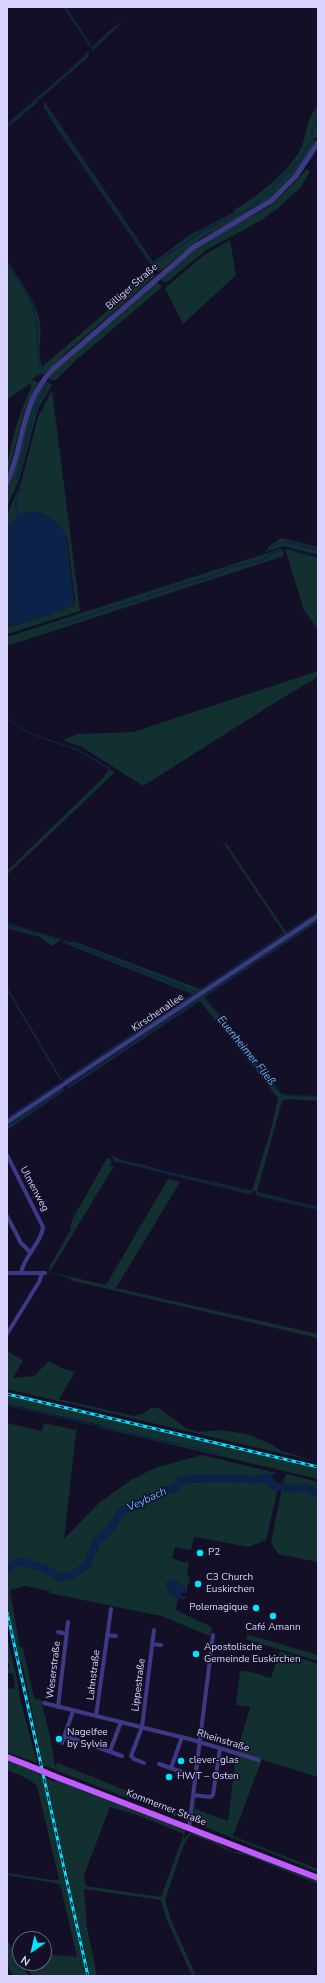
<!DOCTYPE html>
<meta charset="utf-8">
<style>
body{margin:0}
#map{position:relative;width:325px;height:1983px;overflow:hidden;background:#130f26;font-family:"Nunito Sans",sans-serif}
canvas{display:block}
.frame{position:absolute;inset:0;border:8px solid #d9d4ff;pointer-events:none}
.north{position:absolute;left:12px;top:1931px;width:40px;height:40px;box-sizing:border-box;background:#130f26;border:1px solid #625e7d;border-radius:50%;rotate:214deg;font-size:11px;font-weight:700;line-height:16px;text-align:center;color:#d9d4ff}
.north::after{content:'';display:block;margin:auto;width:14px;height:18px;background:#00e5ff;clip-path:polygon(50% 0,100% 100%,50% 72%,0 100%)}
</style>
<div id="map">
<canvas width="325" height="1983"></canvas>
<div class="frame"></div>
<div class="north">N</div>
</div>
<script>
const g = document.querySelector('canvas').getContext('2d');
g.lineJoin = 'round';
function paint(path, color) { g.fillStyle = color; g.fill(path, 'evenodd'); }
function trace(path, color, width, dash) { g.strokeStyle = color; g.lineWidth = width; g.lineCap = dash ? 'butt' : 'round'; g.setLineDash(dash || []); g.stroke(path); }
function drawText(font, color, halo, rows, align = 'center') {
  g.font = font + ' "Nunito Sans",sans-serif'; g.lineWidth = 3; g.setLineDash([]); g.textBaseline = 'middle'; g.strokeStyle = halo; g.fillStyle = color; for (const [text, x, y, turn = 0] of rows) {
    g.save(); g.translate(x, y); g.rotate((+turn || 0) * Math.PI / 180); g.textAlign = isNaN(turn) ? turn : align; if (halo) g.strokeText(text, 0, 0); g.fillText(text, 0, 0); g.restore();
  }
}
paint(new Path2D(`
 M 63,7 L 66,7 L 92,47 L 108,32 L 125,19 L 93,51 Z
 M 88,50 L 89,53 L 87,58 L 40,99 L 38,98 L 38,102 L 7,128 L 7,124 L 77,63 L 85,56 Z
 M 44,101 L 153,262 L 190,235 L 235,212 L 234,210 C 255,199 291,170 301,148 C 308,132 305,120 318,106 L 318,138 L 312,138 L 316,142 L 296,173 L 274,196 L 249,213 L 202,238 L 159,272 L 153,267 L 154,266 L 150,264 L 56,127 L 44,108 Z
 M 307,169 L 310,172 L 301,187 L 277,209 L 260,221 L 208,249 L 167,282 L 162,282 L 162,277 L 198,246 L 268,207 L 288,189 Z
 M 230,240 L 236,275 L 183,324 L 165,288 L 203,256 Z
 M 7,260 C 18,279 37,301 40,324 C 42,340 37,350 42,367 L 122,298 L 149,266 L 155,276 L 66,353 L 45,374 L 38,375 L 31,380 L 38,382 L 24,412 L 7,477 C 7,449 20,411 32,386 L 30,384 L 7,399 Z
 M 156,282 L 161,285 L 161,288 L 75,361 L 56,380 L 50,380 L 49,378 L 52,372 Z
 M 46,381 L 52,385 L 38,409 L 19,480 L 7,507 L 7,488 L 13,474 L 32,405 Z
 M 52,390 L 80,611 L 7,634 L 7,627 L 21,624 L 73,605 L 75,600 L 67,537 L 59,526 L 49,517 L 39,512 L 17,516 L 7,530 L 7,514 L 21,483 L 38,417 Z
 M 281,538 L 318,547 L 318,555 L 284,546 L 266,552 L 269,546 Z
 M 280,549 L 283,550 L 284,556 L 7,646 L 7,637 Z
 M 285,549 L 318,557 L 318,630 L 304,610 Z
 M 318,671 L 318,677 L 276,702 L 143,786 L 82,747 L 63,740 L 77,734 L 133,732 Z
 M 109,769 L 115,772 L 7,875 L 7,871 L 103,778 Z
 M 221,839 L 225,844 L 226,843 L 286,932 L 318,911 L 318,915 L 64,1083 L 63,1080 L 192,994 L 62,942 L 66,940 L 71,942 L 73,941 L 200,989 L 284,933 Z
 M 318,918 L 318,922 L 205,997 L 281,1093 L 287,1095 L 318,1096 L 318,1101 L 289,1099 L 282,1101 L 257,1192 L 318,1207 L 318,1210 L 257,1196 L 255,1190 L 251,1194 L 248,1194 L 115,1161 L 110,1154 C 123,1164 141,1162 156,1169 L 252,1191 L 272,1126 L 278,1098 L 200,1001 L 68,1089 L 67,1086 Z
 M 7,923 L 61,939 L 62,939 L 52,946 L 40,937 L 7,928 Z
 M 8,989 L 62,1080 L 61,1081 L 7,990 Z
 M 62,1088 L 66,1090 L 7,1130 L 7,1124 Z
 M 109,1157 L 112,1162 L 110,1167 L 114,1166 L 50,1272 L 106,1285 L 168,1179 L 180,1182 L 116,1288 L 318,1334 L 318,1338 L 69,1280 L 72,1279 L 49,1272 L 50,1267 L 47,1271 L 71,1229 L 70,1227 L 73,1218 L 106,1160 Z
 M 7,1351 L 23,1360 L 13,1378 L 34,1376 L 49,1361 L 61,1368 L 75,1372 L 59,1399 L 134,1416 L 143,1414 L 151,1408 L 159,1408 L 187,1429 L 199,1432 L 220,1430 L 246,1434 L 269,1443 L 281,1451 L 318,1462 L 7,1389 Z
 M 7,1396 L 318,1469 L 318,1479 L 101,1428 L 101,1425 L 7,1404 Z
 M 45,1419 L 44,1423 L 75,1430 L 77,1425 L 64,1539 L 100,1502 L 131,1480 L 157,1467 L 203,1455 L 276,1473 L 255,1479 L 242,1477 L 188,1477 L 182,1480 L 172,1488 L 161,1491 L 156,1496 L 146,1497 L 136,1505 L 129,1506 L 121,1510 L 111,1526 L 96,1539 L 87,1562 L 79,1569 L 65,1576 L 70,1577 L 80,1573 L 91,1563 L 98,1544 L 113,1529 L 122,1514 L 127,1511 L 138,1508 L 146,1500 L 157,1498 L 163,1493 L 174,1489 L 184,1481 L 215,1479 L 244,1479 L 254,1481 L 267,1479 L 273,1486 L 278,1488 L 266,1540 L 248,1547 L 196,1537 L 194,1537 L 191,1550 L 175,1547 L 172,1558 L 185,1563 L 189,1562 L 187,1573 L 190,1582 L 187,1585 L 187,1591 L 180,1583 L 174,1580 L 166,1583 L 166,1587 L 178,1599 L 176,1610 L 212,1627 L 210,1636 L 161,1616 L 49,1593 L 50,1591 L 25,1586 L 10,1590 L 20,1647 L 23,1648 L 34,1698 L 41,1700 L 50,1736 L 55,1766 L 58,1763 L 147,1799 L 187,1817 L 187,1820 L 162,1811 L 144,1801 L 127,1798 L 43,1765 L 22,1662 L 20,1662 L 7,1603 L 7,1423 L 42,1431 Z
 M 286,1474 L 318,1482 L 318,1492 L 306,1485 L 282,1486 Z
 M 282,1488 L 305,1488 L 318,1495 L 318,1562 L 278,1554 L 271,1542 Z
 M 246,1634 L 318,1655 L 318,1661 L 245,1639 L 247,1638 Z
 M 7,1637 L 18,1683 L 20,1699 L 37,1763 L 7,1752 L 7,1688 L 12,1689 L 15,1686 L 13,1674 L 7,1673 L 7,1669 L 10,1668 L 7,1661 Z
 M 280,1651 L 318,1664 L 318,1777 L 237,1752 L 250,1707 L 236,1705 L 240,1671 L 248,1671 L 271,1678 Z
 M 236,1755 L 261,1762 L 233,1836 L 318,1869 L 318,1872 L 193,1822 L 195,1798 L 196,1798 L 195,1809 L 228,1821 Z
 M 7,1760 L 41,1773 L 86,1976 L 32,1976 L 24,1963 L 44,1963 L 44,1954 L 77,1957 L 60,1884 L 7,1875 L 7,1873 L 52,1880 L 58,1880 L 59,1879 L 37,1786 L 28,1779 L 7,1770 Z
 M 46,1778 L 55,1782 L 55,1778 L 185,1830 L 184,1839 L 190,1832 L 214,1840 L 232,1852 L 242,1852 L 271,1862 L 318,1882 L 318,1884 L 249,1856 L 230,1852 L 212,1842 L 190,1834 L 183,1847 L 165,1900 L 171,1920 L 196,1976 L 192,1976 L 166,1918 L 161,1900 L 84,1889 L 87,1927 L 97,1976 L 90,1976 ZM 110,1807 L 137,1815 L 184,1834 L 161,1897 L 86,1886 L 84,1875 Z
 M 7,1940 L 29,1976 L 13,1976 L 7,1966 Z`), '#12302f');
paint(new Path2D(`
 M 30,511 L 39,512 L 49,517 L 66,534 L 74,602 C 68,612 19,624 7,627 L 7,530 L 17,516 Z
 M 174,1580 C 180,1581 186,1588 188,1593 L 181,1593 L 181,1596 L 187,1596 L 184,1600 C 175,1599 166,1592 165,1584 Z`), '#0c2248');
trace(new Path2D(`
 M 65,7 L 92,48 L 95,48 L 111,30
 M 40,97 L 88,53
 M 47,109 L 150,262 L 153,264 L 203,231 L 254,206 L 299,161 L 311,141
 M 7,126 L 37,100
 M 312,136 L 312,130 L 318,118
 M 317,165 L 318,155
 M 318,174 L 318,188
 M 318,190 L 318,195
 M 7,265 C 17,279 30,294 34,311 C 39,329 36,348 40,367
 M 17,479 L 31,423 L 38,403 L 48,384
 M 19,517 L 15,502 L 20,489
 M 284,541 L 318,550
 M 271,548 L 278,543
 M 286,549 L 318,558
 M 147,597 L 172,587 L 210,577 L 229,568 L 263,560 L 270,554 L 282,551
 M 47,614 L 52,618
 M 60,622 L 64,624 L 112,607 L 143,599
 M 7,718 L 26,732 L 78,750 L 110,769
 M 7,925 L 59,939
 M 287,933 L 318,913
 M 202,989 L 284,935
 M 203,997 L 280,1093 L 285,1095 L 318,1097
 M 203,997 L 318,920
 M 64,1081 L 197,992 L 65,941
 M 68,1087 L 198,1000
 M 7,1118 L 60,1083
 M 7,1126 L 64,1090
 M 116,1161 L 251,1193
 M 256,1194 L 318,1209
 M 7,1405 L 217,1453
 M 267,1477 L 277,1473`), '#0c2248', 1.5);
trace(new Path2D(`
 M 7,1568 L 20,1561 L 44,1568 L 61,1578 L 72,1575 L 86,1566 L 97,1541 L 111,1529 L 121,1512 L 128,1508 L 136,1507 L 146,1498 L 158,1496 L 163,1491 L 174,1489 L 180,1482 L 188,1479 L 242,1478 L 253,1480 L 267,1477 L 273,1485 L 278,1487 L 292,1489 L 304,1487 L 318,1494`), '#0c2248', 8);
trace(new Path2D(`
 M 7,1122 L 318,916
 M 7,1155 L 43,1227 C 42,1242 24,1256 21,1273
 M 7,1216 L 21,1243 L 30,1252
 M 7,1273 L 45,1273
 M 7,1334 L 39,1282 L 42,1273
 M 58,1632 L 67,1634
 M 107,1635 L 116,1636
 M 152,1644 L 161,1645
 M 44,1703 L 193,1740 L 259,1760
 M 58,1707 L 68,1622
 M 96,1716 L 111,1609
 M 64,1737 L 78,1740
 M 62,1743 L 73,1711
 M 97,1747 L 122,1756
 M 110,1751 L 121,1722
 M 144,1763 L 134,1759 L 131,1756 L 142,1727 L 154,1630
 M 159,1764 L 185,1773
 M 171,1768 L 182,1737
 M 193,1795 L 210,1797 L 213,1795 L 220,1748
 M 189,1828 L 213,1635`), '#3d3a85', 4);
trace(new Path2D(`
 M 7,483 C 25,443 19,406 52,370 L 194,247 L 271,201 L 296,176 L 318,143`), '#3d3a85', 5);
trace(new Path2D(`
 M 7,1757 L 40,1770
 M 54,1776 L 318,1878`), '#c25bff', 6);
const rail = new Path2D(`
 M 7,1394 L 318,1467
 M 7,1612 L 88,1976`);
trace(rail, '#00e5ff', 3);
trace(rail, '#130f26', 1.5, [4.5]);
trace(new Path2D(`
 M 40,1770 L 54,1776`), '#c25bff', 6);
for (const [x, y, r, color] of [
 [200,1553,4,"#00e5ff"],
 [198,1584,4,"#00e5ff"],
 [256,1608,4,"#00e5ff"],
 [273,1616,4,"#00e5ff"],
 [196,1654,4,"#00e5ff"],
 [59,1739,4,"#00e5ff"],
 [181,1761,4,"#00e5ff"],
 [169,1777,4,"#00e5ff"]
]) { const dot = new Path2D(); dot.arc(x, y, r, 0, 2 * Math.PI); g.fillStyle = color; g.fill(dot); trace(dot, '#130f26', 1.5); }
drawText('10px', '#d9d4ff', '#130f26', [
 ["Billiger Straße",132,287,-41],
 ["Kirschenallee",158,1013,-34],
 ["Ulmenweg",34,1189,62],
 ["Weserstraße",54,1670,-83],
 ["Lahnstraße",94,1675,-83],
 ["Lippestraße",139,1685,-83],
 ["Rheinstraße",223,1741,17],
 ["Kommerner Straße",166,1808,21]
]);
drawText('10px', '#d9d4ff', '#130f26', [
 ["P2",208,1553],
 ["C3 Church",206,1578],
 ["Euskirchen",206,1590],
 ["Polemagique",248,1608,"right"],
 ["Café Amann",273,1628,"center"],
 ["Apostolische",204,1648],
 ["Gemeinde Euskirchen",204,1660],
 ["Nagelfee",67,1733],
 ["by Sylvia",67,1745],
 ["clever-glas",189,1761],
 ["HWT – Osten",177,1777]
], 'left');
drawText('italic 11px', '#62b6ff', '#130f26', [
 ["Euenheimer Fließ",246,1051,51],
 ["Veybach",147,1500,-25]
]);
</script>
